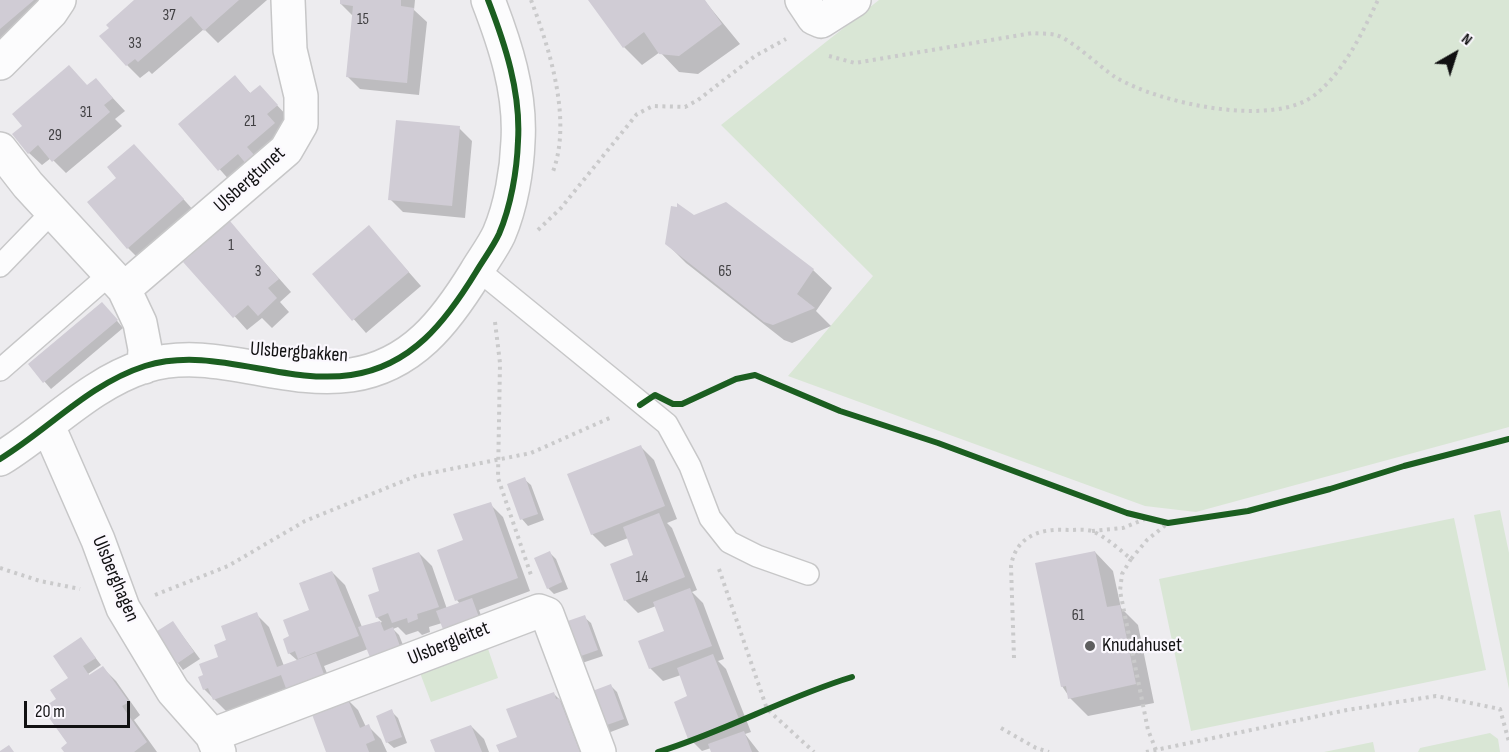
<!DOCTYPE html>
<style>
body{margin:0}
#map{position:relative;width:1509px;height:752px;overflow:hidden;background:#edecef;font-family:"Sofia Sans Condensed",sans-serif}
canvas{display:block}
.north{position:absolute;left:1425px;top:24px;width:60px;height:60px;-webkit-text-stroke:4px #fbf8fe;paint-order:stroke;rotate:39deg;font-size:16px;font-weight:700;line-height:24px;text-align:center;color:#111112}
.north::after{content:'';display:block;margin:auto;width:21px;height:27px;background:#111112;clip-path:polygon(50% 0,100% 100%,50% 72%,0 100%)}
.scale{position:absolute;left:24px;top:701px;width:106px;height:27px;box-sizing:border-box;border:3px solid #111112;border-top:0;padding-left:8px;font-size:18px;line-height:21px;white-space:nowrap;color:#111112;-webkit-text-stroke:4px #fbf8fe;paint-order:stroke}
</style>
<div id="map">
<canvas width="1509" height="752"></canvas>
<div class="north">N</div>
<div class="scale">20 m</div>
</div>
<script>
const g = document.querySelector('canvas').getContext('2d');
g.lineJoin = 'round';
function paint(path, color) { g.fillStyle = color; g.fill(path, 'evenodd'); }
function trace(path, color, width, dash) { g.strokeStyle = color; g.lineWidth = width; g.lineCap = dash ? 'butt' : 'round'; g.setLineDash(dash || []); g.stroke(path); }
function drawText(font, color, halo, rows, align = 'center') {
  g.font = font + ' "Sofia Sans Condensed",sans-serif'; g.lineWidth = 4.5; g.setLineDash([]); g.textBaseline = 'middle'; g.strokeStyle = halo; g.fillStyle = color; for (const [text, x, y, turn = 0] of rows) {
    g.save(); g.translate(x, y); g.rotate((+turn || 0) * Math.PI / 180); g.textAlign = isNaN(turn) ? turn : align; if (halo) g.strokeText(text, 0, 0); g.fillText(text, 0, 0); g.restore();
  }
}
paint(new Path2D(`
 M 879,0 L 1509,0 L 1509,427 L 1196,512 L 1145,506 L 788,376 L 873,276 L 721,125 Z
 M 1500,510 L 1509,553 L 1509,689 L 1474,515 Z
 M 1454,518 L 1486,670 L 1191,731 L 1159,579 Z
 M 485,640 L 498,678 L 431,702 L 417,665 Z
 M 1490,733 L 1498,739 L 1500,752 L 1418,752 L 1420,748 Z
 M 1373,742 L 1375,752 L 1324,752 Z`), '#d9e6d5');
paint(new Path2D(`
 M 0,0 L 38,0 L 48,12 L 0,52 Z
 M 137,0 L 267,0 L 218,43 L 204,29 L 152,74 L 149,71 L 140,78 L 127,65 Z
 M 342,0 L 415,0 L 414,10 L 427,22 L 419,95 L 360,89 L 347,76 L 353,16 L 341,4 Z
 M 590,0 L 704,0 L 740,44 L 698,74 L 679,72 L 660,52 L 642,65 L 624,47 Z
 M 235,77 L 251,94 L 260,87 L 289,118 L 279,127 L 287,136 L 232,183 L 180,125 Z
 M 96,80 L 125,111 L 115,119 L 122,126 L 66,173 L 51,158 L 42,165 L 29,153 L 24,126 Z
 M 459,128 L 472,141 L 465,218 L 403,212 L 390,199 Z
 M 147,159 L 196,213 L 141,261 L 128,248 L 118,178 Z
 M 694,217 L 813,270 L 832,288 L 816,311 L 831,326 L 792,343 L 784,340 L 686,263 L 667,244 Z
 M 230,223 L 291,292 L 280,302 L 289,312 L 272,328 L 262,318 L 247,330 L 186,262 Z
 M 369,227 L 421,286 L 366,333 L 314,274 Z
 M 108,310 L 123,328 L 51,389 L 30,365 Z
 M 641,447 L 654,460 L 677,519 L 667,523 L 672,528 L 697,590 L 692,592 L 703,603 L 724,659 L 718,661 L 726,669 L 751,732 L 745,734 L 759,752 L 713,752 L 711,748 L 702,751 L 689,738 L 689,697 L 681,675 L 663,681 L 650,668 L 666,631 L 656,606 L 638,613 L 625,600 L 635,556 L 628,538 L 605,547 L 592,534 Z
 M 524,479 L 531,485 L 544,520 L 528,526 L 522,519 L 509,485 Z
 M 490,504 L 503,517 L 530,591 L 479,610 L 485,626 L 442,623 L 429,627 L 430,632 L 422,635 L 418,631 L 406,635 L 398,627 L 393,629 L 399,635 L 407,655 L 368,649 L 324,666 L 331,683 L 227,712 L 204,689 L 228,641 L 256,614 L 269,627 L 284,666 L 298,661 L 289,653 L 291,637 L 311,611 L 332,572 L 345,585 L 362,627 L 382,622 L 377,617 L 381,592 L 419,553 L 432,566 L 447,609 L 460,604 L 457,600 L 465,541 Z
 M 1095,552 L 1113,571 L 1121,608 L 1138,625 L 1154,703 L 1088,716 L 1070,698 L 1062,686 Z
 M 550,553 L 556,559 L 568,589 L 554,594 L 548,588 Z
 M 584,617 L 591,623 L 603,656 L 582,663 L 576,657 Z
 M 173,623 L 200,659 L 183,670 L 156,634 Z
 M 81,639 L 101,665 L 88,674 L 91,676 L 103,668 L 116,681 L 140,715 L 134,720 L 157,752 L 65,752 L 69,743 L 58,699 L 70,678 Z
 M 611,686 L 617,692 L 629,725 L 608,733 L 602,727 Z
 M 553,693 L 572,712 L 587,752 L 500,752 L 519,738 Z
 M 345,697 L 358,710 L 366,727 L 368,726 L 381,739 L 387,752 L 328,752 Z
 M 391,711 L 398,718 L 407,743 L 394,748 L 387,742 Z
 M 471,726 L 484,739 L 489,752 L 437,752 Z`), '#0003');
paint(new Path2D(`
 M 0,0 L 34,0 L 0,29 Z
 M 134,0 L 239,0 L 204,31 L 191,16 L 138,62 L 135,59 L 126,66 L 99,36 L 109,28 L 106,25 Z
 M 340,0 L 401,0 L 401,6 L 414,8 L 407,83 L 346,77 L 353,6 L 340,4 Z
 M 588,0 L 705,0 L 722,24 L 679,56 L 659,54 L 644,32 L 623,48 Z
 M 69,65 L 87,85 L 96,78 L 113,98 L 104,105 L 110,112 L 52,162 L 38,145 L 28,154 L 12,134 L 22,126 L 12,114 Z
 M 235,75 L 250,93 L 260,85 L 278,105 L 267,114 L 275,123 L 247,147 L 256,157 L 247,165 L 238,154 L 218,171 L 178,124 Z
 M 396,120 L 460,126 L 452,206 L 388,200 Z
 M 134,144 L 184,199 L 127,249 L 87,202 L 116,178 L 107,167 Z
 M 726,202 L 814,269 L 797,294 L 815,308 L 773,325 L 764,322 L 665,244 L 671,206 L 677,207 L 677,203 L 694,215 Z
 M 230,221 L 279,279 L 268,288 L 277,298 L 258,316 L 248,305 L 233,318 L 183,262 Z
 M 369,225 L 409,272 L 352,321 L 312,274 Z
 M 102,302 L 118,320 L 43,383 L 28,364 Z
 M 641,445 L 665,506 L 591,535 L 567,474 Z
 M 525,477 L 538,514 L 520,520 L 507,484 Z
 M 491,502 L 518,578 L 455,601 L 437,550 L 463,540 L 453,514 Z
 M 659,513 L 685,577 L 624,601 L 610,564 L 633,555 L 623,527 Z
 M 550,551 L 562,582 L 547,589 L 534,558 Z
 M 1095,551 L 1107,607 L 1120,605 L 1136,684 L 1068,699 L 1066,686 L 1061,687 L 1035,563 Z
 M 419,552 L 439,607 L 417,614 L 418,619 L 408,623 L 407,618 L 392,623 L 388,613 L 376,618 L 368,595 L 379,591 L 372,568 Z
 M 332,571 L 359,636 L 298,659 L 295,651 L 288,654 L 283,639 L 289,636 L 283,620 L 309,610 L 299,583 Z
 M 690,588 L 712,646 L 649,669 L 638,641 L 664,631 L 653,602 Z
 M 472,598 L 480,620 L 444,632 L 436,611 Z
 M 257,612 L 277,667 L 316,653 L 325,677 L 287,691 L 281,675 L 213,700 L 208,688 L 203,690 L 198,677 L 203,675 L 199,664 L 218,657 L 214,645 L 226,640 L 221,626 Z
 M 585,615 L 598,650 L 575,658 L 562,623 Z
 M 173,621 L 194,652 L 175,665 L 154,633 Z
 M 380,621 L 384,631 L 393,627 L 401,649 L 371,660 L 358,627 Z
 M 81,637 L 96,658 L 83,666 L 89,675 L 103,666 L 129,702 L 122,706 L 147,742 L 134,752 L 64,752 L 61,748 L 67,743 L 42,708 L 56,699 L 50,690 L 68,678 L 53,656 Z
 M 713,654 L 739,719 L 688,739 L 674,702 L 687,696 L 677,668 Z
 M 611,684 L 624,719 L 601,727 L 587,693 Z
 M 554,692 L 556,699 L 559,698 L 580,752 L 499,752 L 496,745 L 517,737 L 506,709 Z
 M 346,695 L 360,728 L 369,724 L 375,740 L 366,744 L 369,752 L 326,752 L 310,709 Z
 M 392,709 L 402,737 L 386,743 L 376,716 Z
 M 471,725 L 482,752 L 435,752 L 430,740 Z
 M 744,731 L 752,752 L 711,752 L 708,744 Z
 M 9,745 L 14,752 L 0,752 L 0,751 Z`), '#d0ccd5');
const lane = new Path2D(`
 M 0,266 L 53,211
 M 477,269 L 667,424 L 690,466 L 710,518 L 729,542 L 757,556 L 808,574
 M 0,370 L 110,274`);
const street = new Path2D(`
 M 802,0 L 814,18 L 821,21 L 854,0
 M 0,63 L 51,12 L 59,0
 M 0,149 L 28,185 L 124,289 L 140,323 L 145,349 L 144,367
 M 124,289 L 286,150 L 301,124 L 301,96 L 290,50 L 288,0
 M 48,426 L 98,540 L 123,608 L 173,691 L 212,735 L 219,752
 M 0,459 C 49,429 89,384 145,366 C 213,345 282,385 351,375 C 412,366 446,321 476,272 C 483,260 493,247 499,234 C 511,206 517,170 518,141 C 521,92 505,44 488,0
 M 212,735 L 539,611 L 547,614 L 599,752`);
trace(lane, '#c7c7c8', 24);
trace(street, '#c7c7c8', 36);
trace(new Path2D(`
 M 531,0 C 550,50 573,122 552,174
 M 829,56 L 855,63 L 1033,33 C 1040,34 1049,33 1056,35 C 1071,39 1100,67 1115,77 C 1158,103 1274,129 1316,94 C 1345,70 1362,33 1378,0
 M 538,230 L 561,208 L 637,114 L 653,106 L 685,107 L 698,100 L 755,56 L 786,39
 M 495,322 L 500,363 L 498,478 L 532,578
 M 1092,531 L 1123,528 L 1145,519
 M 1131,559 L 1122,574 L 1120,591 L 1148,730 L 1156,750
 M 0,568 L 40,581 L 80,589
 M 719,569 L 767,709 L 814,752
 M 155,595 L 228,566 L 305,521 L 416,476 L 531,453 L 612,417
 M 1014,658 L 1011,566 C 1016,535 1042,528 1068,530 C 1076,530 1085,529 1092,531 C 1106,537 1119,549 1131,559 L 1147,540 L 1168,523
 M 1001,728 L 1036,748 L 1049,752
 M 1146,752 L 1347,710 L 1436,696 L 1500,709 L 1509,742`), '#cacacb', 4, [3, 4.5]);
trace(lane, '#fcfcfd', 21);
trace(street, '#fcfcfd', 33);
trace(new Path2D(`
 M 640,405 L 655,395 L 673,404 L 682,404 L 736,379 L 755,375 L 840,411 L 938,443 L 1127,513 L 1168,523 L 1248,511 L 1330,489 L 1404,466 L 1509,439
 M 0,459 C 49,429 89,384 145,366 C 213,345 282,385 351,375 C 412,366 446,321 476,272 C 483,260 493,247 499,234 C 511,206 517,170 518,141 C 521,92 505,44 488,0
 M 658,752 C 724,732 786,697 852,677`), '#1b5e20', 6);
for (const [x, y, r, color] of [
 [1090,646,6,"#5e5e5f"]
]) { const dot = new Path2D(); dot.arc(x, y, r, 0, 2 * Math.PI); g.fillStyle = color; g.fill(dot); trace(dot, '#fbf8fe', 2); }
drawText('16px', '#414043', null, [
 ["37",169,16],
 ["15",363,20],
 ["33",135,44],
 ["31",86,113],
 ["21",250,122],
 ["29",55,136],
 ["1",231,246],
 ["3",258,272],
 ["65",725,272],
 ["14",642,578],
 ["61",1078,616]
]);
drawText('20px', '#111112', '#fbf8fe', [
 ["Ulsbergtunet",250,180,-42],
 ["Ulsbergbakken",299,353,4],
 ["Ulsberghagen",115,579,67],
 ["Ulsbergleitet",449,644,-22]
]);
drawText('20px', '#111112', '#fbf8fe', [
 ["Knudahuset",1102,646]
], 'left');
</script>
